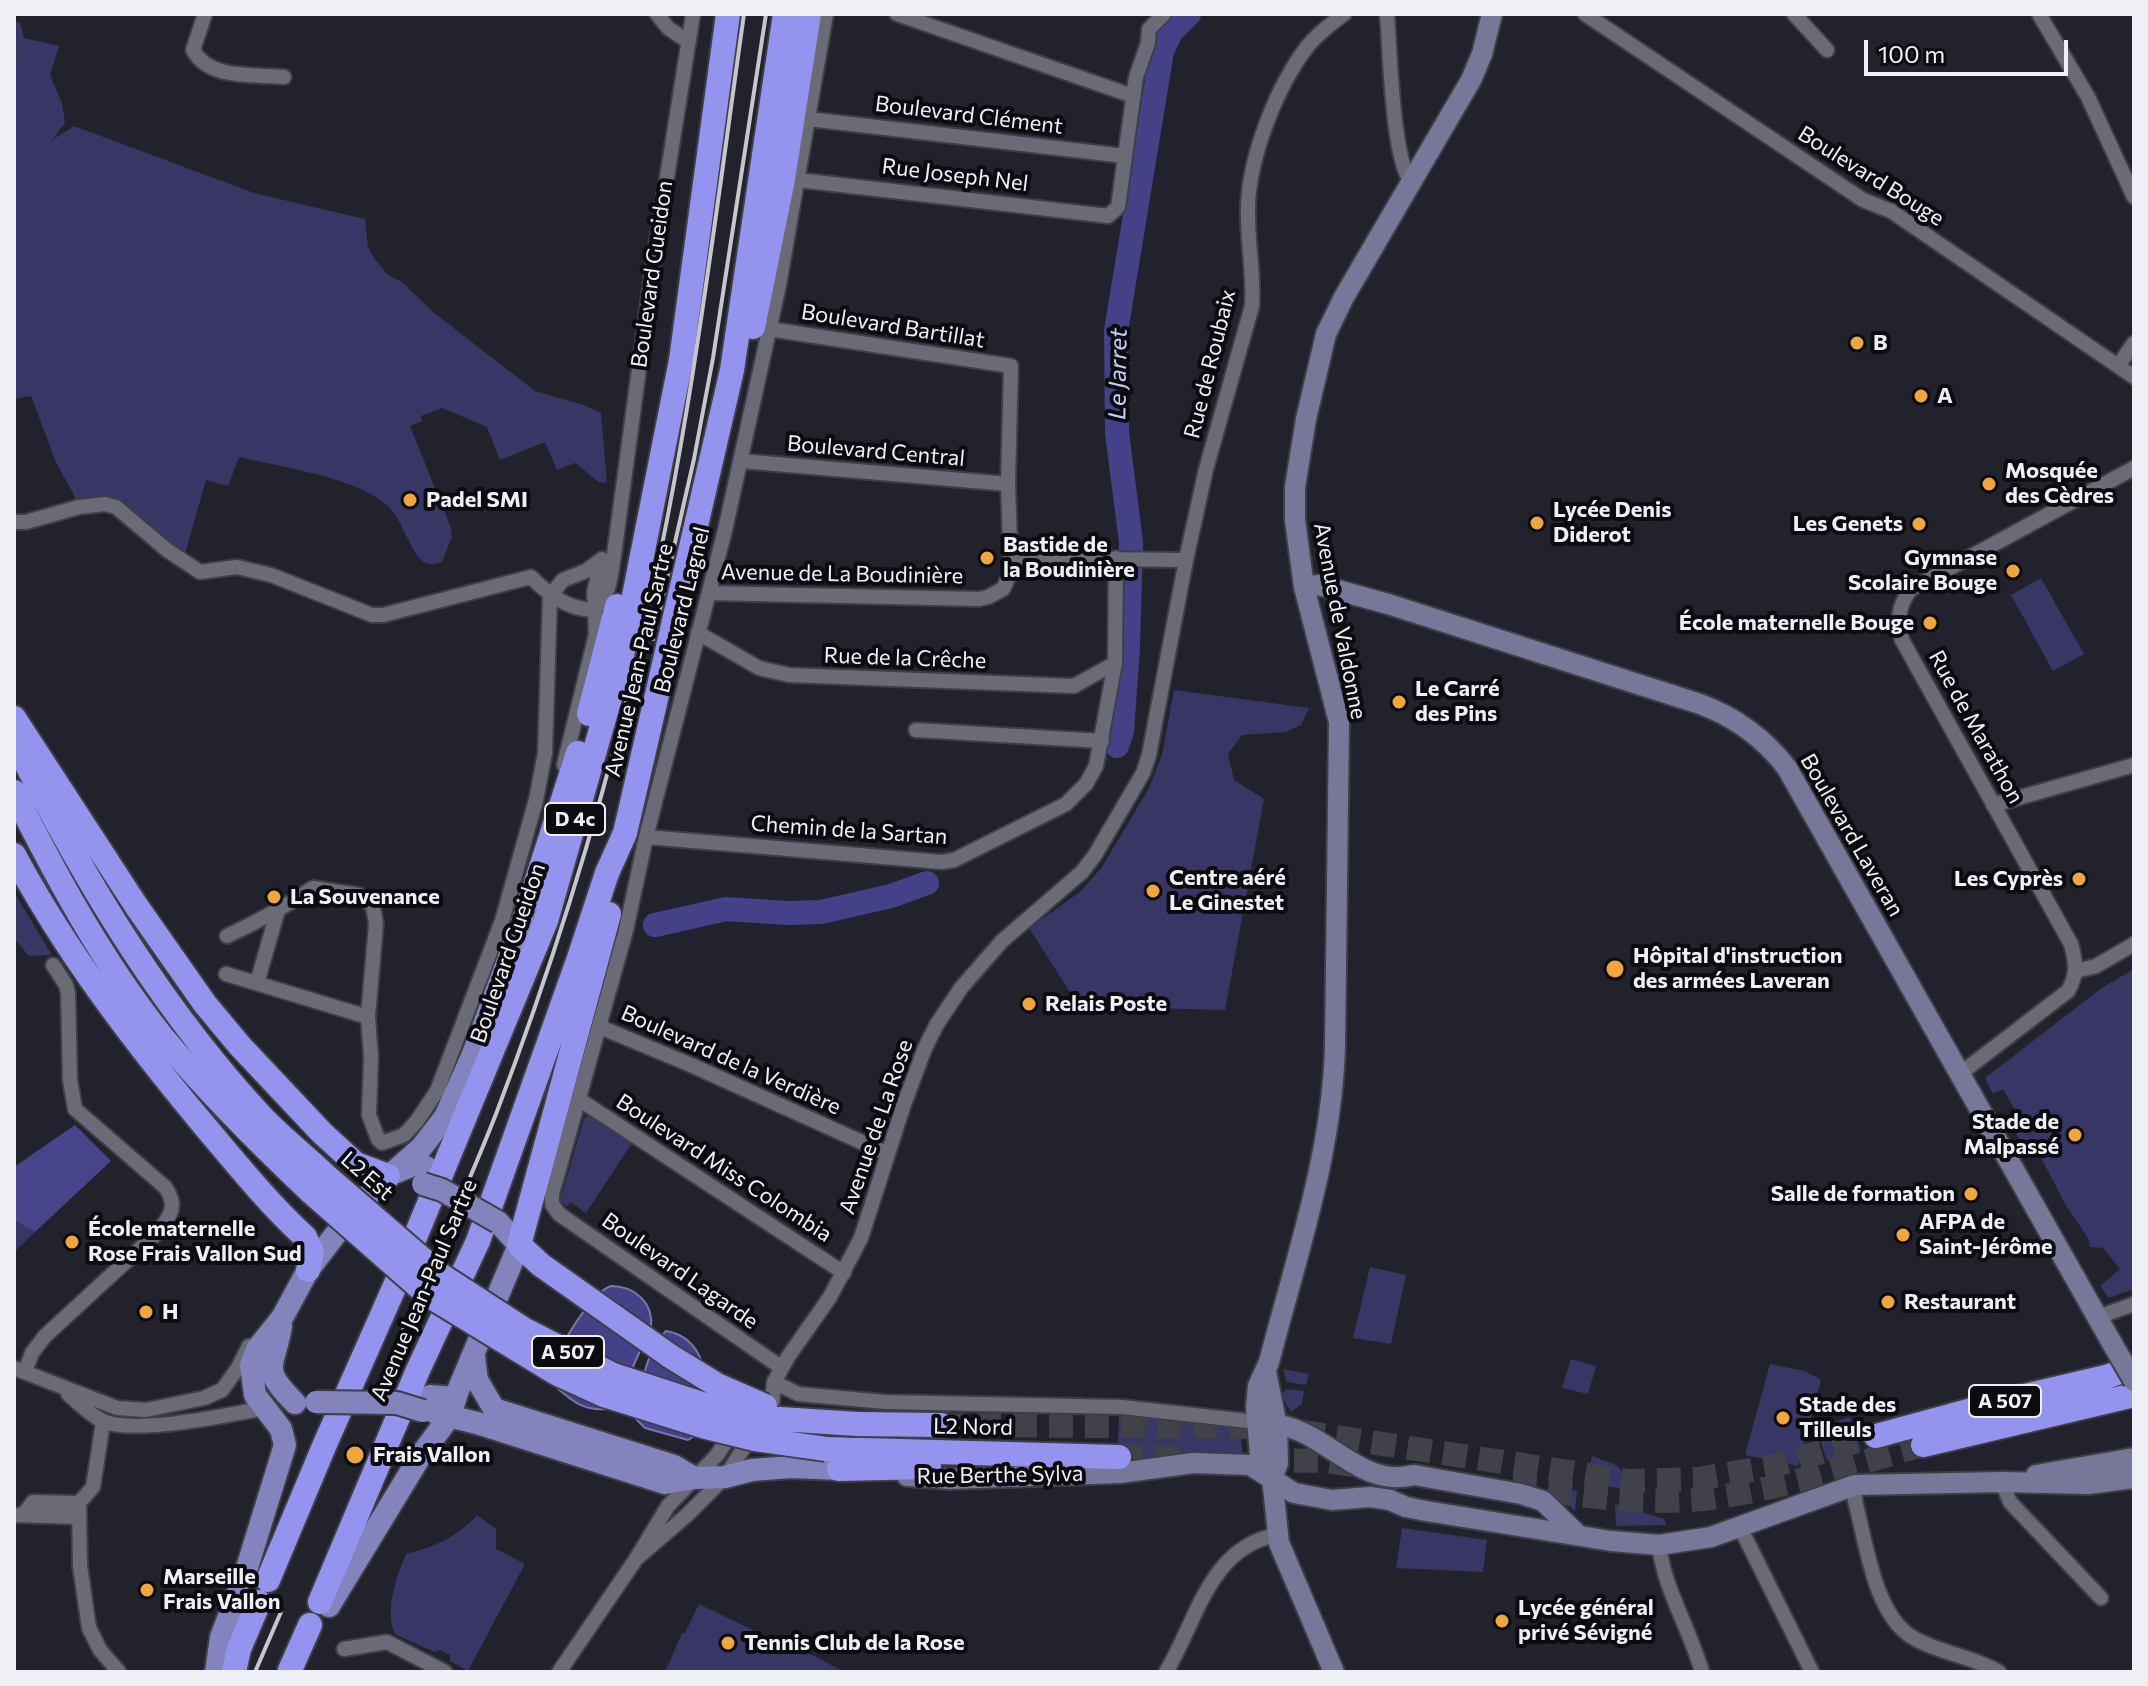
<!DOCTYPE html>
<meta charset="utf-8">
<style>
body{margin:0}
#map{position:relative;width:2148px;height:1686px;overflow:hidden;background:#22222c;font-family:Commissioner,sans-serif}
canvas{display:block}
.frame{position:absolute;inset:0;border:16px solid #efeff6;pointer-events:none}
.scale{position:absolute;left:1864px;top:40px;width:204px;height:36px;box-sizing:border-box;border:4px solid #efeff6;border-top:0;padding-left:10px;font-size:24px;line-height:28px;white-space:nowrap;color:#efeff6;-webkit-text-stroke:6px #0c0c10;paint-order:stroke}
</style>
<div id="map">
<canvas width="2148" height="1686"></canvas>
<div class="frame"></div>
<div class="scale">100 m</div>
</div>
<script>
const g = document.querySelector('canvas').getContext('2d');
g.lineJoin = 'round';
function paint(path, color) { g.fillStyle = color; g.fill(path, 'evenodd'); }
function trace(path, color, width, dash) { g.strokeStyle = color; g.lineWidth = width; g.lineCap = dash ? 'butt' : 'round'; g.setLineDash(dash || []); g.stroke(path); }
function drawText(font, color, halo, rows, align = 'center') {
  g.font = font + ' Commissioner,sans-serif'; g.lineWidth = 8; g.setLineDash([]); g.textBaseline = 'middle'; g.strokeStyle = halo; g.fillStyle = color; for (const [text, x, y, turn = 0] of rows) {
    g.save(); g.translate(x, y); g.rotate((+turn || 0) * Math.PI / 180); g.textAlign = isNaN(turn) ? turn : align; if (halo) g.strokeText(text, 0, 0); g.fillText(text, 0, 0); g.restore();
  }
}
paint(new Path2D(`
 M 14,21 L 20,23 L 24,38 L 59,46 L 50,75 L 62,103 L 65,123 L 52,140 L 74,126 L 254,193 L 365,219 L 368,247 L 374,258 L 388,275 L 402,282 L 433,312 L 535,391 L 584,405 L 601,413 L 607,483 L 599,482 L 575,463 L 557,470 L 545,442 L 500,460 L 487,427 L 442,408 L 421,416 L 422,421 L 410,426 L 451,528 L 452,537 L 442,562 C 436,564 430,566 424,562 C 411,554 402,519 387,505 C 355,477 281,467 239,457 L 228,486 L 206,480 L 184,557 L 118,502 L 77,503 C 71,486 61,474 54,457 C 46,437 39,416 31,396 L 14,399 Z
 M 2041,578 L 2084,654 L 2053,671 L 2011,595 Z
 M 1174,690 L 1309,708 L 1301,725 L 1286,732 L 1242,735 L 1228,754 L 1234,780 L 1264,799 L 1225,1010 L 1079,1006 L 1029,928 L 1080,892 L 1102,867 L 1149,788 L 1162,755 Z
 M 14,892 L 52,955 L 29,956 L 14,938 Z
 M 2134,969 L 2134,1289 L 2109,1298 L 2100,1286 L 2120,1269 L 2103,1248 L 2090,1247 L 2088,1238 L 2065,1204 L 2035,1146 L 2026,1151 L 2011,1125 L 2020,1119 L 2003,1089 L 1993,1094 L 1985,1078 L 2103,987 Z
 M 591,1115 L 632,1143 L 586,1213 L 570,1202 L 567,1206 L 560,1201 L 584,1118 Z
 M 14,1220 L 35,1232 L 14,1252 Z
 M 1370,1267 L 1406,1275 L 1391,1344 L 1353,1338 Z
 M 1571,1359 L 1596,1366 L 1588,1394 L 1562,1388 Z
 M 1770,1364 L 1805,1371 L 1821,1380 L 1798,1466 L 1745,1455 Z
 M 1283,1369 L 1309,1374 L 1306,1385 L 1287,1382 Z
 M 1286,1389 L 1304,1391 L 1302,1404 L 1291,1412 L 1281,1395 Z
 M 1119,1412 L 1145,1415 L 1160,1420 L 1240,1426 L 1243,1457 L 1117,1469 Z
 M 1850,1417 L 1861,1451 L 1827,1461 L 1816,1428 Z
 M 1592,1456 L 1616,1465 L 1645,1492 L 1587,1483 Z
 M 1552,1487 L 1577,1491 L 1575,1511 L 1550,1490 Z
 M 1615,1504 L 1664,1519 L 1666,1525 L 1616,1526 Z
 M 477,1515 L 496,1529 L 496,1549 L 525,1564 L 468,1671 L 450,1661 L 450,1655 L 440,1650 L 435,1652 L 396,1635 C 383,1614 397,1575 406,1554 C 436,1546 456,1538 477,1515 Z
 M 1402,1528 L 1487,1540 L 1483,1572 L 1396,1568 Z
 M 699,1604 L 804,1655 L 806,1652 L 845,1672 L 665,1672 L 682,1633 L 685,1633 Z`), '#373664');
paint(new Path2D(`
 M 75,1125 L 111,1161 L 35,1232 L 14,1220 L 14,1167 Z`), '#48448c');
const water = new Path2D(`
 M 611,1286 C 634,1286 653,1302 651,1326 L 620,1396 L 607,1409 C 584,1411 573,1402 556,1387 C 555,1382 554,1374 554,1368 C 556,1349 592,1292 611,1286 Z
 M 666,1331 C 697,1336 708,1366 707,1396 C 707,1408 701,1422 698,1434 L 688,1440 L 645,1428 L 634,1417 C 641,1390 645,1351 666,1331 Z`);
paint(water, '#454189');
trace(water, '#7875aa', 2);
trace(new Path2D(`
 M 1117,746 L 1122,731 L 1128,648 L 1131,542 L 1117,433 L 1116,331 L 1162,51 L 1171,32 L 1189,14
 M 655,925 L 726,909 L 788,913 L 821,912 L 891,896 L 927,883`), '#454189', 24);
trace(new Path2D(`
 M 941,1425 L 1270,1427 L 1629,1481 L 1697,1479 L 1769,1467 L 1876,1436
 M 1119,1457 L 1189,1458
 M 1258,1460 L 1328,1461 L 1364,1467
 M 1512,1487 C 1575,1494 1638,1505 1702,1499 C 1776,1491 1850,1465 1923,1445`), '#41414a', 24, [24, 12]);
const street = new Path2D(`
 M 205,14 L 193,50 C 209,80 253,74 284,77
 M 657,14 L 668,28 L 689,42
 M 897,14 L 1133,96
 M 1387,14 C 1390,48 1392,162 1412,183
 M 1585,14 L 1863,200 L 1891,211 L 2134,377
 M 1794,14 L 1827,50
 M 2039,14 L 2088,97 L 2134,197
 M 808,119 L 1125,156
 M 798,180 L 1108,216 L 1118,207 L 1136,77 L 1148,43 L 1149,29 L 1164,14
 M 2118,366 L 2134,343
 M 741,461 L 1008,484
 M 14,522 L 26,522 L 79,507 L 105,504 L 116,507 L 167,550 L 200,572 L 237,567 L 271,575 L 372,615 L 383,615 L 531,577 C 549,595 567,609 594,610 C 610,596 611,575 614,555 L 653,265 L 693,14
 M 1011,558 L 1186,560
 M 709,593 L 979,599 L 988,597 L 1003,589 L 1011,572 L 1008,484 L 1011,366 L 769,329
 M 698,633 L 759,668 L 789,675 L 1074,686 L 1115,663
 M 916,730 L 1102,741
 M 564,765 L 596,634 L 594,592 L 602,559
 M 1993,805 L 2134,765
 M 646,837 L 942,862 L 954,860 L 1066,804 L 1086,784 L 1096,766 L 1115,663 L 1116,558
 M 227,936 C 257,922 286,906 313,888 L 359,895 L 373,906 L 376,924 L 368,1017 L 371,1057 L 369,1115 L 378,1139 L 382,1143 L 404,1135 L 417,1121 L 437,1091 L 502,921 L 536,800 L 545,753 L 550,596 L 563,580 L 586,571 L 601,560
 M 2076,971 L 2096,966 L 2134,944
 M 226,974 L 368,1017
 M 257,983 L 278,910
 M 600,1027 L 691,1065 L 888,1154
 M 1961,1073 L 2068,991 C 2078,974 2076,962 2071,944 L 1902,640 C 1898,619 1897,607 1911,589 L 2134,468
 M 580,1100 L 844,1273
 M 2098,1317 L 2134,1304
 M 14,1368 L 117,1408 L 146,1410 L 204,1398 L 222,1390 L 238,1368 L 249,1346
 M 782,1368 L 559,1214 L 552,1204 L 552,1194 L 626,930 L 646,837 L 725,530 L 779,285 L 826,14
 M 25,1371 L 32,1353 L 45,1336 L 159,1231 C 171,1215 178,1205 165,1187 L 75,1109 L 70,1080 L 68,993 L 66,985 L 53,965
 M 774,1382 L 798,1394 L 885,1402 L 1122,1407 L 1257,1422
 M 68,1394 C 79,1403 91,1416 103,1421 C 134,1435 229,1415 265,1408
 M 766,1414 L 772,1405 L 774,1382 L 788,1357 L 830,1297 L 861,1238 L 904,1104 L 925,1048 L 937,1024 L 961,988 L 1002,941 L 1082,872 L 1095,855 L 1143,773 L 1149,755 L 1186,560 L 1206,469 L 1252,306 C 1254,273 1247,240 1248,207 C 1249,157 1277,86 1307,47 C 1317,34 1332,23 1344,14
 M 103,1422 L 93,1487 L 79,1503 L 80,1566 L 89,1628 L 100,1650 L 119,1672
 M 2002,1482 L 2010,1502 L 2101,1598
 M 1855,1485 L 1855,1501 C 1866,1541 1874,1614 1912,1637 C 1938,1653 1972,1656 1999,1672
 M 14,1515 L 78,1517
 M 23,1515 L 33,1502 L 79,1503
 M 1740,1527 L 1812,1672
 M 1659,1545 C 1664,1589 1690,1629 1702,1672
 M 636,1559 L 687,1515 L 725,1477 L 752,1435
 M 344,1649 L 387,1642 L 445,1672
 M 559,1672 L 636,1559 L 668,1506 L 717,1455 L 733,1431
 M 1166,1672 C 1197,1621 1209,1547 1277,1535`);
const secondary = new Path2D(`
 M 1304,587 L 1319,585 L 1388,604 L 1700,704 C 1735,717 1764,738 1787,768 L 2113,1345
 M 1266,1372 L 1277,1426 L 1278,1463 L 1272,1478 L 1279,1543 L 1334,1672
 M 1257,1422 C 1267,1424 1278,1425 1288,1427 C 1333,1440 1364,1488 1414,1475 L 1521,1494 L 1543,1501 L 1577,1534
 M 2036,1475 L 2134,1458
 M 907,1476 L 950,1479 L 1120,1473 L 1193,1463 L 1250,1465 L 1294,1493 L 1332,1500 L 1370,1497 L 1390,1500 L 1406,1507 L 1426,1511 L 1611,1541 L 1659,1545 L 1711,1537 L 1855,1485 L 2002,1482 L 2088,1484 L 2134,1478
 M 1272,1478 L 1260,1456 L 1256,1407 L 1258,1386 L 1269,1362 C 1296,1258 1332,1154 1335,1047 L 1339,722 L 1304,587 L 1295,520 L 1295,487 L 1306,419 L 1326,334 L 1344,297 L 1471,80 L 1482,54 L 1492,14`);
const primary = new Path2D(`
 M 396,1172 L 418,1163 L 429,1169
 M 281,1326 C 274,1369 259,1367 295,1403
 M 474,1356 L 477,1380 L 494,1409 L 674,1466 L 694,1478
 M 430,1396 L 455,1398
 M 436,1413 L 477,1423 L 665,1483 L 694,1478 L 725,1477 L 752,1470 L 791,1467 L 839,1469
 M 246,1571 L 285,1445 L 281,1429 L 255,1395 L 251,1365 L 257,1349 L 282,1318 L 308,1270 L 335,1235 L 371,1192 L 421,1148 L 445,1117 L 473,1054 L 531,898
 M 329,1606 L 421,1455 L 450,1416 L 457,1393 L 519,1245 L 498,1222
 M 216,1672 L 221,1637 L 238,1593`);
const highway = new Path2D(`
 M 753,327 L 783,179 L 809,14
 M 589,714 L 617,606
 M 14,718 L 137,907 L 205,1004 L 240,1046 L 322,1133 L 356,1164 L 388,1176
 M 15,741 C 81,876 160,1007 262,1117 C 282,1138 305,1156 325,1175
 M 14,792 C 57,878 103,963 163,1038 C 209,1093 259,1143 311,1192
 M 14,855 C 66,952 133,1040 203,1124 C 235,1162 268,1203 305,1237 L 312,1252 L 308,1270
 M 531,898 L 578,753
 M 609,914 L 519,1245 L 541,1265 L 670,1356
 M 857,1424 L 941,1425
 M 1876,1436 L 2012,1399 L 2106,1377 L 2134,1367
 M 1923,1445 L 2134,1395
 M 826,1449 L 1119,1457
 M 839,1469 L 929,1467
 M 268,1580 L 325,1444 L 394,1288 L 546,921 L 622,656 L 681,360 L 728,14
 M 320,1602 L 418,1370 L 478,1241 L 579,958 L 607,873 L 625,833 L 732,370 L 785,14
 M 290,1670 L 310,1625
 M 234,1672 L 239,1649 L 259,1602`);
trace(street, '#3d3e46', 18);
trace(secondary, '#3d3e46', 24);
trace(primary, '#3d3e46', 26);
trace(highway, '#3d3e46', 28);
trace(street, '#6a6b76', 14);
trace(secondary, '#77779a', 20);
trace(primary, '#8383be', 22);
trace(highway, '#9493ee', 24);
trace(new Path2D(`
 M 653,639 L 694,459 L 713,358 L 766,14
 M 383,1375 C 421,1289 461,1203 496,1114 C 549,975 594,832 630,687 C 686,466 712,240 744,14
 M 255,1672 L 281,1612`), '#c6c6cd', 4);
const secondaryBridge = new Path2D(`
 M 2113,1345 L 2134,1381`);
const primaryBridge = new Path2D(`
 M 423,1184 L 442,1190 L 498,1222
 M 316,1402 L 397,1403 L 423,1411`);
const highwayBridge = new Path2D(`
 M 325,1175 L 442,1276 L 525,1330 L 613,1375 L 714,1408 L 765,1418 L 857,1424
 M 311,1192 L 428,1295 L 556,1373 L 604,1395 L 706,1427 L 755,1439 L 826,1449
 M 670,1356 L 717,1385 L 765,1406`);
trace(secondaryBridge, '#3d3e46', 24, []);
trace(primaryBridge, '#3d3e46', 26, []);
trace(highwayBridge, '#3d3e46', 28, []);
trace(secondaryBridge, '#77779a', 20);
trace(primaryBridge, '#8383be', 22);
trace(highwayBridge, '#9493ee', 24);
for (const [x, y, r, color] of [
 [1857,343,8,"#efa73d"],
 [1921,396,8,"#efa73d"],
 [1989,484,8,"#efa73d"],
 [410,500,8,"#efa73d"],
 [1537,523,8,"#efa73d"],
 [1919,524,8,"#efa73d"],
 [987,558,8,"#efa73d"],
 [2013,571,8,"#efa73d"],
 [1930,623,8,"#efa73d"],
 [1399,702,8,"#efa73d"],
 [2079,879,8,"#efa73d"],
 [1153,891,8,"#efa73d"],
 [274,897,8,"#efa73d"],
 [1615,969,10,"#efa73d"],
 [1029,1004,8,"#efa73d"],
 [2075,1135,8,"#efa73d"],
 [1971,1194,8,"#efa73d"],
 [1903,1235,8,"#efa73d"],
 [72,1242,8,"#efa73d"],
 [1888,1302,8,"#efa73d"],
 [146,1312,8,"#efa73d"],
 [1783,1418,8,"#efa73d"],
 [355,1455,10,"#efa73d"],
 [147,1590,8,"#efa73d"],
 [1502,1621,8,"#efa73d"],
 [728,1643,8,"#efa73d"]
]) { const dot = new Path2D(); dot.arc(x, y, r, 0, 2 * Math.PI); g.fillStyle = color; g.fill(dot); trace(dot, '#0c0c10', 3); }
for (const [x, y, w] of [
 [575,819,60],
 [568,1352,72],
 [2005,1401,72]
]) { const box = new Path2D(); box.roundRect(x - w / 2, y - 16, w, 32, 6); g.fillStyle = '#0c0c10'; g.fill(box); trace(box, '#efeff6', 2); }
drawText('bold 20px', '#efeff6', null, [
 ["D 4c",575,819],
 ["A 507",568,1352],
 ["A 507",2005,1401]
]);
drawText('22px', '#efeff6', '#0c0c10', [
 ["Boulevard Clément",969,115,7],
 ["Rue Joseph Nel",955,175,7],
 ["Boulevard Bouge",1871,176,32],
 ["Boulevard Gueidon",652,274,-82],
 ["Boulevard Bartillat",893,326,9],
 ["Rue de Roubaix",1210,364,-76],
 ["Boulevard Central",876,451,5],
 ["Avenue de La Boudinière",842,574,1],
 ["Boulevard Lagnel",682,610,-76],
 ["Avenue de Valdonne",1340,621,79],
 ["Rue de la Crêche",905,658,2],
 ["Avenue Jean-Paul Sartre",639,660,-77],
 ["Rue de Marathon",1976,727,61],
 ["Chemin de la Sartan",849,830,4],
 ["Boulevard Laveran",1852,835,60],
 ["Boulevard Gueidon",508,953,-71],
 ["Boulevard de la Verdière",731,1060,24],
 ["Avenue de La Rose",876,1127,-71],
 ["Boulevard Miss Colombia",724,1168,33],
 ["L2 Est",367,1176,41],
 ["Boulevard Lagarde",680,1271,35],
 ["Avenue Jean-Paul Sartre",424,1290,-67],
 ["L2 Nord",973,1427,1],
 ["Rue Berthe Sylva",1000,1475,-1]
]);
drawText('bold 22px', '#efeff6', '#0c0c10', [
 ["B",1873,343],
 ["A",1937,396],
 ["Mosquée",2005,471],
 ["des Cèdres",2005,496],
 ["Padel SMI",426,500],
 ["Lycée Denis",1553,510],
 ["Diderot",1553,535],
 ["Les Genets",1903,524,"right"],
 ["Bastide de",1003,545],
 ["la Boudinière",1003,570],
 ["Gymnase",1997,558,"right"],
 ["Scolaire Bouge",1997,583,"right"],
 ["École maternelle Bouge",1914,623,"right"],
 ["Le Carré",1415,689],
 ["des Pins",1415,714],
 ["Centre aéré",1169,878],
 ["Le Ginestet",1169,903],
 ["Les Cyprès",2063,879,"right"],
 ["La Souvenance",290,897],
 ["Hôpital d'instruction",1633,956],
 ["des armées Laveran",1633,981],
 ["Relais Poste",1045,1004],
 ["Stade de",2059,1122,"right"],
 ["Malpassé",2059,1147,"right"],
 ["Salle de formation",1955,1194,"right"],
 ["AFPA de",1919,1222],
 ["Saint-Jérôme",1919,1247],
 ["École maternelle",88,1229],
 ["Rose Frais Vallon Sud",88,1254],
 ["Restaurant",1904,1302],
 ["H",162,1312],
 ["Stade des",1799,1405],
 ["Tilleuls",1799,1430],
 ["Frais Vallon",373,1455],
 ["Marseille",163,1577],
 ["Frais Vallon",163,1602],
 ["Lycée général",1518,1608],
 ["privé Sévigné",1518,1633],
 ["Tennis Club de la Rose",744,1643]
], 'left');
drawText('italic 24px', '#cbcdf8', '#0c0c10', [
 ["Le Jarret",1118,374,-89]
]);
</script>
